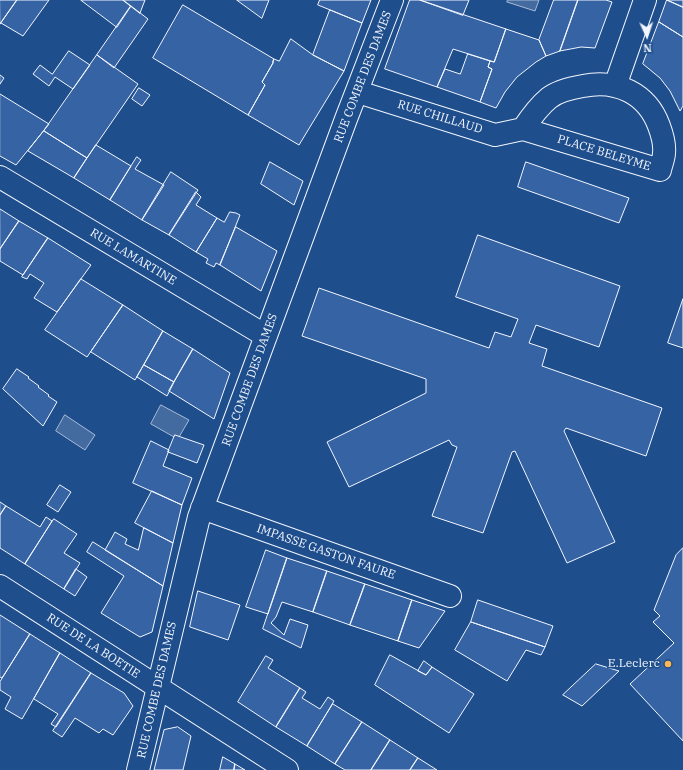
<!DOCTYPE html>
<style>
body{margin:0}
#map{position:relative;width:683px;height:770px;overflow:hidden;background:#1f4e8c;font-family:"IBM Plex Serif",serif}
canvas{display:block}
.north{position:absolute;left:627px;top:16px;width:40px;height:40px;-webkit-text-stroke:3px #1f4e8c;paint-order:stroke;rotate:177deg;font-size:11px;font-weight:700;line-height:16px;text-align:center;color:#f2f6ff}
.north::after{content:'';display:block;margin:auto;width:14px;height:18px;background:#f2f6ff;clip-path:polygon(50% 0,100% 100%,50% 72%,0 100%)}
</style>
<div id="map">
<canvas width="683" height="770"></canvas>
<div class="north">N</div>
</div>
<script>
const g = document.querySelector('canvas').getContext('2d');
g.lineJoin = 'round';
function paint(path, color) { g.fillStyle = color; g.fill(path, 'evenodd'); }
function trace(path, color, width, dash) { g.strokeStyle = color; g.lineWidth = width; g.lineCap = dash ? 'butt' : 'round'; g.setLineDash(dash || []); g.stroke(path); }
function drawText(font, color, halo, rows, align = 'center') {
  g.font = font + ' "IBM Plex Serif",serif'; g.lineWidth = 3; g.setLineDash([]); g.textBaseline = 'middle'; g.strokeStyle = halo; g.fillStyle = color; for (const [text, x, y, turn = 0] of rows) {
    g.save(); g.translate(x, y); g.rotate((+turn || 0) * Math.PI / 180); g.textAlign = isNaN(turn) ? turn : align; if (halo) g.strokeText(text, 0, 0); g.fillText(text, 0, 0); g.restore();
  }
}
const water = new Path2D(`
 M 508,0 L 539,0 L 535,11 L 507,2 Z
 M 161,405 L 189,420 L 179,437 L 174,437 L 151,424 Z
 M 65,415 L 95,435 L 85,450 L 56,431 Z`);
paint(water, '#446ba0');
trace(water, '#a8bbd7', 1);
const building = new Path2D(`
 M 0,0 L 17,0 L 0,24 Z
 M 17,0 L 49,0 L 23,36 L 1,23 Z
 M 81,0 L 123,0 L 131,6 L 117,27 Z
 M 123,0 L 145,0 L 140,13 Z
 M 237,0 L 269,0 L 262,18 Z
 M 320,0 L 371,0 L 362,23 L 318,5 Z
 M 410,0 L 420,0 L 506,29 L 494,62 L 453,49 L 437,87 L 385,69 Z
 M 420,0 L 469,0 L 463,15 Z
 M 554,0 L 578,0 L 560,51 L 546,56 L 539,40 Z
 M 578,0 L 606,0 L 612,2 L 595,48 L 581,47 L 560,51 Z
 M 667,0 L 683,7 L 683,37 L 659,22 Z
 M 667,0 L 683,0 L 683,7 Z
 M 183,5 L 274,59 L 273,61 L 273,63 L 262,82 L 265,85 L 248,115 L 153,58 Z
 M 131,6 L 148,19 L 114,68 L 97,55 Z
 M 330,10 L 362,23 L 344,71 L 313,55 Z
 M 659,22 L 683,37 L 683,106 L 680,111 L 670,91 L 660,78 L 643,64 Z
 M 506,29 L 539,40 L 546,56 L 536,62 L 517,77 L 505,92 L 496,108 L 480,102 L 492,69 L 488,67 L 490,61 L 494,62 Z
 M 291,39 L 313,55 L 344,71 L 299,145 L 248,115 L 265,85 L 262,82 L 273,63 L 273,61 L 274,59 L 279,61 Z
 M 69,51 L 90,65 L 73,89 L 55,77 L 49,86 L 33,74 L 40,65 L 52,74 Z
 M 468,54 L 490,61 L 488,67 L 492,69 L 480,102 L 437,87 L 445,69 L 460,74 Z
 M 97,55 L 138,84 L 87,158 L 44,131 Z
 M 0,75 L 4,78 L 0,84 Z
 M 139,88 L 150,95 L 142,106 L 132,99 Z
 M 0,94 L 49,124 L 16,165 L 0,156 Z
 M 44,131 L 87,158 L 74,178 L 28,151 Z
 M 96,145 L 131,166 L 110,200 L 74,178 Z
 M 137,157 L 141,160 L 135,169 L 164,185 L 142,220 L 110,200 Z
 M 270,162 L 303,181 L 294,205 L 261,184 Z
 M 526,162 L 629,198 L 619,223 L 518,187 Z
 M 171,172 L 198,190 L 169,235 L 142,220 Z
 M 196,192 L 201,197 L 196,205 L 217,218 L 196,252 L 169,235 Z
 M 0,209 L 19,221 L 0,249 Z
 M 230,212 L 236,213 L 240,215 L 220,265 L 216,263 L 214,267 L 206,263 L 208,259 L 196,252 L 217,218 L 224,222 Z
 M 19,221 L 48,238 L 23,275 L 0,261 L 0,249 Z
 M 236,227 L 277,251 L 261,291 L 220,265 Z
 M 478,235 L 620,286 L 599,347 L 536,325 L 529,343 L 547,349 L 542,366 L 662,408 L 646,456 L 566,428 L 564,431 L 615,542 L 567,563 L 515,451 L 512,452 L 483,533 L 432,516 L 457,447 L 452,445 L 449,440 L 349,487 L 327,442 L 426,393 L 426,379 L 302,336 L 319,288 L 489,348 L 495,332 L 511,337 L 518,319 L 456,297 Z
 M 48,238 L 91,265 L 57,312 L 34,298 L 44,283 L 30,274 L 27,279 L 22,277 Z
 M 81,279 L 123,305 L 87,357 L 45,330 Z
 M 683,299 L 683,348 L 668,343 Z
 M 123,305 L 163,331 L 135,380 L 91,352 Z
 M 163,331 L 193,349 L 174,382 L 144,365 Z
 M 193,349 L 230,373 L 214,419 L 169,391 Z
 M 144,365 L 174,382 L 167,396 L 137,377 Z
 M 17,369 L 29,377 L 28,378 L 39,386 L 38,387 L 49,395 L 48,396 L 57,402 L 43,426 L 3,389 Z
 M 175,435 L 204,445 L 197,463 L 168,452 Z
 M 151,441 L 169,450 L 163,466 L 192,478 L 182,505 L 133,483 Z
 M 60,485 L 71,492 L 58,512 L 47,505 Z
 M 152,491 L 182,505 L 173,543 L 135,523 Z
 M 0,502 L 6,506 L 0,515 Z
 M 6,506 L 40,527 L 46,517 L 52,521 L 25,564 L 0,548 L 0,515 Z
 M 54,519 L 77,534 L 64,553 L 80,563 L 64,589 L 25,564 Z
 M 144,528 L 173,543 L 163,586 L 105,550 L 115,532 L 127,539 L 125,544 L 138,550 Z
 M 93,542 L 163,586 L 152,632 L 140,637 L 101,613 L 124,576 L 87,552 Z
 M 683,548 L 683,741 L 630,684 L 674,643 L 653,622 L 660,616 L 654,610 L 676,555 Z
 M 266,550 L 287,558 L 268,614 L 246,607 Z
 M 287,558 L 327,571 L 313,612 L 282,602 L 276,617 L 271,623 L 284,635 L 290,619 L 308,625 L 301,648 L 263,629 Z
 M 76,569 L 87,577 L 75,596 L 64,589 Z
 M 327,571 L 365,584 L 350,625 L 313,612 Z
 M 365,584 L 412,600 L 398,641 L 350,625 Z
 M 198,591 L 240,605 L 228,640 L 190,627 Z
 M 412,600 L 445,611 L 419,648 L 398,641 Z
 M 478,600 L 553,626 L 545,647 L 471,622 Z
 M 0,615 L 30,634 L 2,678 L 0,677 Z
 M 471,622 L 545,647 L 541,655 L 526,650 L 507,681 L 455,650 Z
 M 30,634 L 60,653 L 22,719 L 5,709 L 11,697 L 0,690 L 0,682 Z
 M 60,653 L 91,673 L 56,727 L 51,724 L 58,714 L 34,699 Z
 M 390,655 L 426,675 L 432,667 L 474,694 L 449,733 L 375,685 Z
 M 266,656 L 273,660 L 268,668 L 300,688 L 276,727 L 238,702 Z
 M 424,661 L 432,667 L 426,675 L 418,671 Z
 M 596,664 L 619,671 L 582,706 L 563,695 Z
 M 91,673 L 124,693 L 133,706 L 113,735 L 103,729 L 99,733 L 75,718 L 62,737 L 53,731 Z
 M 300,688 L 306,692 L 302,698 L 320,709 L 328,697 L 334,701 L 307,746 L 276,727 Z
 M 333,704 L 362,722 L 335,764 L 307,746 Z
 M 362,722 L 390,740 L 371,770 L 345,770 L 335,764 Z
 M 178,727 L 191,736 L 183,770 L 154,770 L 164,730 Z
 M 390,740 L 418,758 L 410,770 L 371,770 Z
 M 223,757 L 235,764 L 234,770 L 220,770 Z
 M 418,758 L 437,770 L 410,770 Z
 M 235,764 L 245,770 L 234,770 Z`);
paint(building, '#3563a3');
trace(building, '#f2f6ff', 1);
const street = new Path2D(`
 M 615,86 L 645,0
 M 358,92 L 495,135 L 523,129 L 660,170 C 661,165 664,158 664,153 C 665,144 662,134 659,126 C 647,93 616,79 583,86 C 571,88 558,91 549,98 C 538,107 531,117 523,129
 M 0,177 L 266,336
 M 202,508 L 450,596
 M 0,586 L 287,770
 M 138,770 L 199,517 L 346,119 L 392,0`);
trace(street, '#f2f6ff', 24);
trace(street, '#1f4e8c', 22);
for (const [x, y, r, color] of [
 [668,664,4,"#ffb74d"]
]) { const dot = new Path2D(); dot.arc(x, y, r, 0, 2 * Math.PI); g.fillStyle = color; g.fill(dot); trace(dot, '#1f4e8c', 1.5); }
drawText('12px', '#f2f6ff', '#1f4e8c', [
 ["RUE COMBE DES DAMES",363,77,-69],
 ["RUE CHILLAUD",440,117,17],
 ["PLACE BELEYME",604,153,17],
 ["RUE LAMARTINE",133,257,31],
 ["RUE COMBE DES DAMES",250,380,-70],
 ["IMPASSE GASTON FAURE",326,552,19],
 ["RUE DE LA BOETIE",93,646,33],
 ["RUE COMBE DES DAMES",157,690,-77]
]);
drawText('12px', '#f2f6ff', '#1f4e8c', [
 ["E.Leclerc",660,664]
], 'right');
</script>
